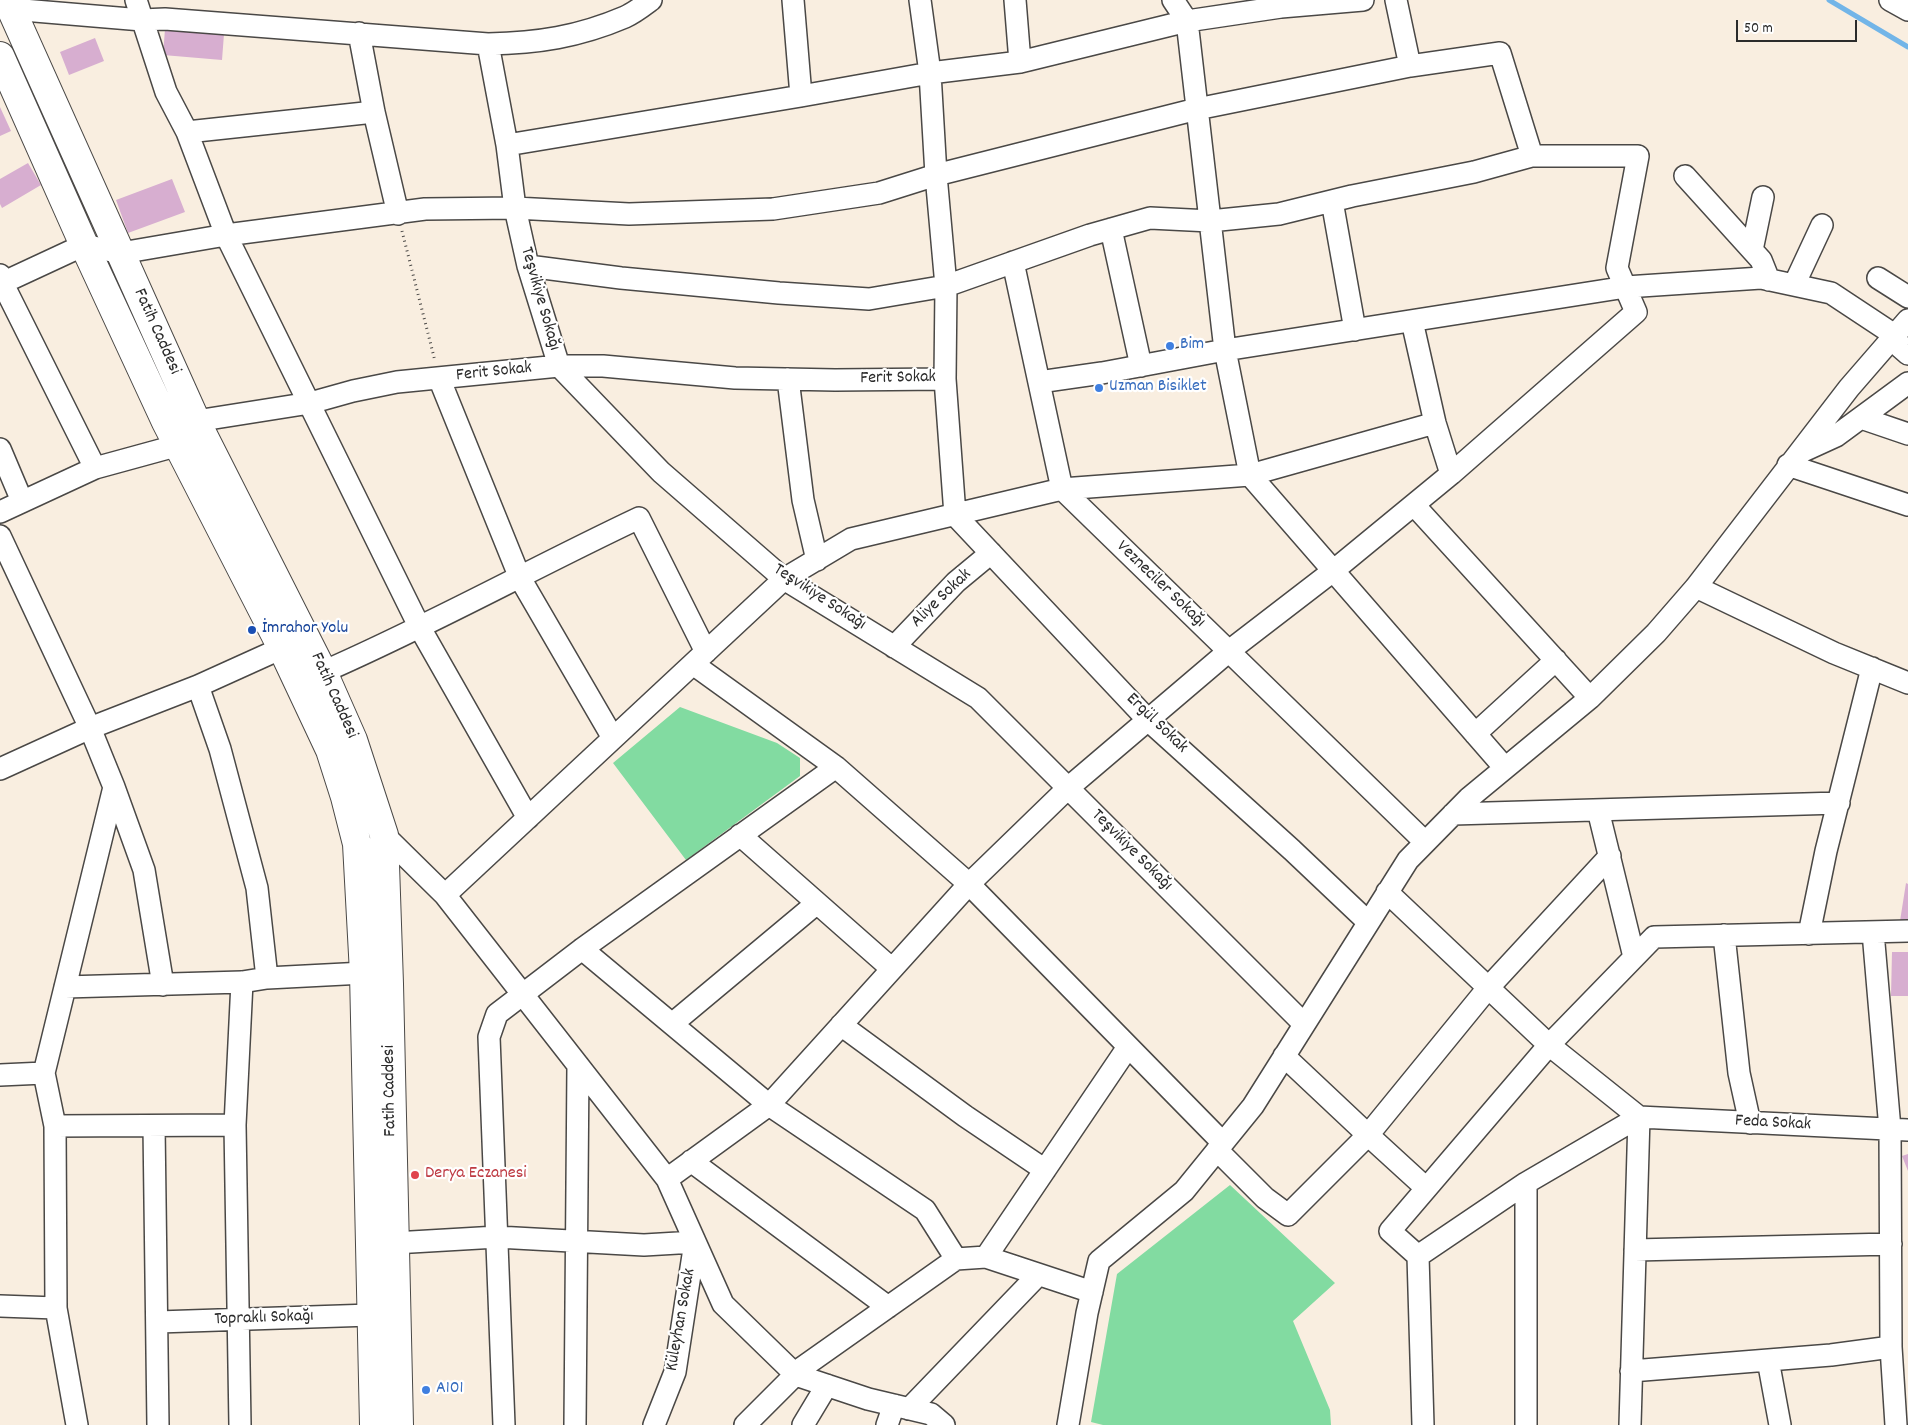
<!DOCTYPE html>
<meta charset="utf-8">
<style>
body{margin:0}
#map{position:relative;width:1908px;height:1425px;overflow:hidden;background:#f9eee0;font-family:Dekko,sans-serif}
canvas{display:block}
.scale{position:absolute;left:1736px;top:20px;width:121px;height:22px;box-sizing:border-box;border:2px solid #2b2b2b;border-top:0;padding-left:6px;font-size:15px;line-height:18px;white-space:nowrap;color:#2b2b2b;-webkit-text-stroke:4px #fff;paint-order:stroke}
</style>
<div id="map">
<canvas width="1908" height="1425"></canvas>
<div class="scale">50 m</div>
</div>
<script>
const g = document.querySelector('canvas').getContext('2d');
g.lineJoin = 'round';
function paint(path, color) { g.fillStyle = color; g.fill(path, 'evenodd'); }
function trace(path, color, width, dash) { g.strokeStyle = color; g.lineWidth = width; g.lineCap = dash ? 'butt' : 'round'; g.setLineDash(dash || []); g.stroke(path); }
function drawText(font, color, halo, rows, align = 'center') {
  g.font = font + ' Dekko,sans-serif'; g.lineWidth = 4.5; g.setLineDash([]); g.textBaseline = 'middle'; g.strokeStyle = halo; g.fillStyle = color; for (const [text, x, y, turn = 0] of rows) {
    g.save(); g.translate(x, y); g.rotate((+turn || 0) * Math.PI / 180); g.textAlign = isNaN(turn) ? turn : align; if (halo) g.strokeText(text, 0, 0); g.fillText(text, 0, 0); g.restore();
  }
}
paint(new Path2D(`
 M 680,707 L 777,743 L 800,758 L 800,776 L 686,860 L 613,763 Z
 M 1230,1185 L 1335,1283 L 1293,1321 L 1330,1410 L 1331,1425 L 1103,1425 L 1091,1422 L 1117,1274 Z`), '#82dba1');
trace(new Path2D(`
 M 1829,0 L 1908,47`), '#72b5e8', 5);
paint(new Path2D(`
 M 165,29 L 224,34 L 222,60 L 163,55 Z
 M 95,38 L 104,61 L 69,75 L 60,52 Z
 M 0,107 L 11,131 L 0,136 Z
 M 28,163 L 41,185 L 2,208 L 0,204 L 0,179 Z
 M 172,179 L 185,212 L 128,233 L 116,200 Z
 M 1906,883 L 1908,884 L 1908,923 L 1900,921 Z
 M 1892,952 L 1908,952 L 1908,996 L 1891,996 Z
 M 1908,1154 L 1908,1171 L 1902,1156 Z`), '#d7aed0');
const minor = new Path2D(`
 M 136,0 L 166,92 L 187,132 L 226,235 L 420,628 L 528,818
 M 793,0 L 801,96
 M 920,0 L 930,73 L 936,175 L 946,286 L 945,379 L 955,515 L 1148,720 L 1292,850 L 1368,922
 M 1015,0 L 1020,62
 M 1173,0 L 1187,21 L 1225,350 L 1250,475 L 1505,768
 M 1396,0 L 1410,66
 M 1890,0 L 1908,10
 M 11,9 L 142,20 L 165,19 L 488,44 C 538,43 578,37 625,17 C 634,13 643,6 651,0
 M 359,33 L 374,112 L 398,214
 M 488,44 L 507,145 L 515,208 L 528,266 L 559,366 L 661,472 L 784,579 L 978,698 L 1304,1024
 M 187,132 L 374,112
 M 507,145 L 801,96 L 930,73 L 1020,62 L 1187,21 L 1281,7 L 1363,0
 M 1685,176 L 1761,260 L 1769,280
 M 1332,201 L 1355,330
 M 1111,229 L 1141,366
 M 1752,250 L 1763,197
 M 1013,262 L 1062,489 L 1425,842
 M 528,266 L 621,278 L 779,293 L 869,299 L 946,286 L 1090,235 L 1150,218 L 1210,221 L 1279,214 L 1352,196 L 1474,172 L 1532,156 L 1638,156 L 1617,268 L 1636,312 L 1451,474 L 1333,571 L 1229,651 L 1068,788 L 969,884 L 769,1105 L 667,1179
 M 0,275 L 3,284 L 95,468
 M 1878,278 L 1908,297
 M 0,284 L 84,245 L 121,253 L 226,235 L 425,209 L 515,208 L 629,214 L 773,209 L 879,193 L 936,175 L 1197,109 L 1410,66 L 1500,53 L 1532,156
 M 1794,285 L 1822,225
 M 1412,321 L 1435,423 L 1451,474
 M 439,378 L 520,578 L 613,738
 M 788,379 L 803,500 L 817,560
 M 1039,382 L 1102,373 L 1225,350 L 1626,287 L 1761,278 L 1831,293 L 1896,336 L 1900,347 L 1908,354
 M 1861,418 L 1908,434
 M 181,421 L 196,421 L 310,403 L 353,391 L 397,382 L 559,366 L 603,366 L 735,378 L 835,380 L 945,379
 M 0,449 L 22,501
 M 1801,452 L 1836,436 L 1908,383
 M 1788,465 L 1908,505
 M 1414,505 L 1590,698
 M 0,512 L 95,468 L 179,445
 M 0,536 L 90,728 L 114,787 L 44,1073 L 55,1126 L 56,1308 L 77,1425
 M 1696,587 L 1834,653 L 1908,683
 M 894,647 L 956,582 L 991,553
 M 693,664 L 836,767 L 969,884 L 1223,1143
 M 323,672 C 431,625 533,568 639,518 L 706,652
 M 198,686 L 220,749 L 257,888 L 267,978
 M 1475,734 L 1556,660
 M 0,769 L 90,728 L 198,686 L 282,648
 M 114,787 L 144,870 L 163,985
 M 1598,810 L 1634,957
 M 1453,814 L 1839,803
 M 384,835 L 445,895 L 667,1179 L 723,1304 L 796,1375 L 868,1399 L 931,1414 L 944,1425
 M 740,835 L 892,969
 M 1387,892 L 1549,1045 L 1639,1117
 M 445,895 L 784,579 L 851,539 L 1062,489 L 1250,475 L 1435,423
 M 1873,932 L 1890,1129 L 1891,1347 L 1896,1425
 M 1809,934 L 1826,851 L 1872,668
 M 1724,935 L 1739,1073 L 1750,1123
 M 582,949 L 769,1105 L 925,1210 L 956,1259
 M 65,987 L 242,982 L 267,978 L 364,973
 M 672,1024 L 817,903
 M 841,1025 L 965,1116 L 1045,1170
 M 1284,1056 L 1368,1135 L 1426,1188
 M 0,1075 L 44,1073
 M 1639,1117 L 1526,1183 L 1418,1256 L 1390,1231 L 1549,1045 L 1654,937 L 1908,931
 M 1639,1117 L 1908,1130
 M 55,1126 L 235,1125
 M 154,1126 L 158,1425
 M 1217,1150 L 1265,1198 L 1288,1215 L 1368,1135 L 1488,988 L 1610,856
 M 691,1161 L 888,1307
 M 1526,1183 L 1526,1425
 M 394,1243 L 497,1237 L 644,1245 L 695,1242 L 675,1372 L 654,1425
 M 1635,1250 L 1891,1244
 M 1418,1256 L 1423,1425
 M 986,1257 L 1128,1047
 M 0,1306 L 56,1308
 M 158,1322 L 371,1315
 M 1768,1360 L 1780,1425
 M 1631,1371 L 1831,1355 L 1891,1347
 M 909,1409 L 1038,1275
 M 240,1425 L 235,1125 L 242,982
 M 504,1425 L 489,1037 L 497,1014 L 582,949 L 836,767
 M 575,1425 L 578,1065
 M 745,1425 L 803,1367 L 956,1259 L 986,1257 L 1092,1292
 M 803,1425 L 827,1385
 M 887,1425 L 894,1405
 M 1068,1425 L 1087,1313 L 1099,1261 L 1184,1191 L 1253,1106 L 1408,860 L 1469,798 L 1590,698 L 1656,633 L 1696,587 L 1849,388 L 1908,320
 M 1630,1425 L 1639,1117`);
const major = new Path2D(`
 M 7,0 L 196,421 L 323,672 L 353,740 L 384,835 L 389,984 L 399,1425
 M 0,56 L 84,245 L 166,422 L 282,648 L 330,750 L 345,797 L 357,844 L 364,973 L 374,1425`);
trace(minor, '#4a4846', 24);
trace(major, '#4a4846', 30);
trace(new Path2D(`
 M 402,231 L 435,361`), '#4a4846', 3, [1, 4]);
trace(minor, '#fff', 21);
trace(major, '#fff', 28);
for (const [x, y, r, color] of [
 [1170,346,5,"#3f7fe0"],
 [1099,388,5,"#3f7fe0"],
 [252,630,5,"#1a4fb4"],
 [415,1175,5,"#e0444e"],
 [426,1390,5,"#3f7fe0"]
]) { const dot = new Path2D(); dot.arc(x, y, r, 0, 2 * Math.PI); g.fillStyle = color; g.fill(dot); trace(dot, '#fff', 2); }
drawText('18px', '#2b2b2b', '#fff', [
 ["Teşvikiye Sokağı",539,299,74],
 ["Fatih Caddesi",156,332,66],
 ["Ferit Sokak",494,373,-6],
 ["Ferit Sokak",898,379,-1],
 ["Vezneciler Sokağı",1160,585,44],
 ["Teşvikiye Sokağı",819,598,33],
 ["Aliye Sokak",942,599,-44],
 ["Fatih Caddesi",333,696,66],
 ["Ergül Sokak",1156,724,44],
 ["Teşvikiye Sokağı",1131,851,45],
 ["Fatih Caddesi",391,1091,-91],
 ["Feda Sokak",1773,1124,3],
 ["Topraklı Sokağı",264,1319,-2],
 ["Küleyhan Sokak",682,1320,-80]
]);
drawText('18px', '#366cbe', '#fff', [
 ["Bim",1180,346],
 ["Uzman Bisiklet",1109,388],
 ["A101",436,1390]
], 'left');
drawText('18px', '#164399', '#fff', [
 ["İmrahor Yolu",262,630]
], 'left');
drawText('18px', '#be3a42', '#fff', [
 ["Derya Eczanesi",425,1175]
], 'left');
</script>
